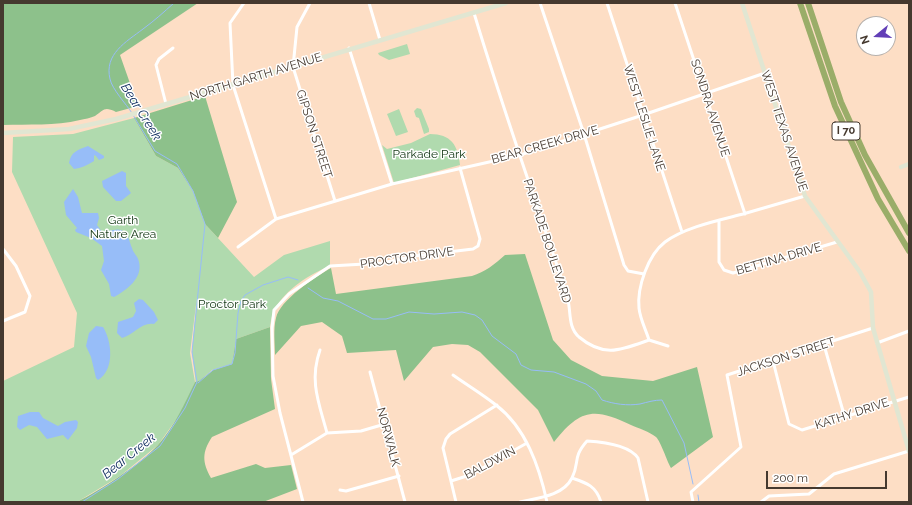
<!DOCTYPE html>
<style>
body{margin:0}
#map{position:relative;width:912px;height:505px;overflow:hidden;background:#fddec5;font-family:Raleway,sans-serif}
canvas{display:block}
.frame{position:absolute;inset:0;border:4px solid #45392f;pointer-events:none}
.north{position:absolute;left:856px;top:16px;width:40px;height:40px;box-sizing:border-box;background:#fff;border:1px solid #b5b0ac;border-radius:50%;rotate:252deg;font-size:11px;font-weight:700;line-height:16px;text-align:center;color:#45392f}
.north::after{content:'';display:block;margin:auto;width:14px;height:18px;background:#623fb7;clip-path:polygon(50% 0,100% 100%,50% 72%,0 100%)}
.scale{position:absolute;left:766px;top:471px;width:121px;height:18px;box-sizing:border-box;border:2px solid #45392f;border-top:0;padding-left:5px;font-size:12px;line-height:14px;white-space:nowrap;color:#45392f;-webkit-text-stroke:3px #fff;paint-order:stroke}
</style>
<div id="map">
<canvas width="912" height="505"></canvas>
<div class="frame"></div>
<div class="north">N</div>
<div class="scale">200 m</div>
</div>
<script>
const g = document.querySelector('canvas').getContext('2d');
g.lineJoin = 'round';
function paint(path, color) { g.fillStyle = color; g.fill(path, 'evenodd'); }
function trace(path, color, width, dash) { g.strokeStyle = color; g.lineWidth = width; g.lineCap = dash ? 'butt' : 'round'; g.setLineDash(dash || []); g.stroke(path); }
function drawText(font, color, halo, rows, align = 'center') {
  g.font = font + ' Raleway,sans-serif'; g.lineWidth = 3; g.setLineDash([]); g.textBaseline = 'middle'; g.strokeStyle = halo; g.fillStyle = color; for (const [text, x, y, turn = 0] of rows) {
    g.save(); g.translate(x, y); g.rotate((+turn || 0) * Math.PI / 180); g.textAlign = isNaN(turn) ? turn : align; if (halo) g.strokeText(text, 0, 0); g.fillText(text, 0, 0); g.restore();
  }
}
paint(new Path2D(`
 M 407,44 L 410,54 L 389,60 L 379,55 L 378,53 Z
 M 417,108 L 421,109 L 429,129 L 429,132 L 424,134 L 419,118 L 416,117 L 414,111 Z
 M 399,109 L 408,132 L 396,136 L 387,114 Z
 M 134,118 L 156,156 L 178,168 L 193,191 L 205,224 L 254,277 L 284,255 L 330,241 L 330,266 C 310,274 286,289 275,309 C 272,313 271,321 270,327 L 236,339 L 232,364 L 212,370 L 196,384 L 192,352 L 197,297 L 190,353 L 195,382 L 183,410 L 158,445 L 120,476 L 77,502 L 3,502 L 3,381 L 74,347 L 77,313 L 12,172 L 13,137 L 73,134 Z
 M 430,134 C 451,134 458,145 460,165 L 394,183 L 382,145 L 387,149 L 411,143 Z`), '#b0daae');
paint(new Path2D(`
 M 3,3 L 198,3 L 120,55 L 138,106 L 116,112 C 104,106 104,110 95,116 C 91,118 84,119 80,120 C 55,126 28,124 3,125 Z
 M 205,96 L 237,202 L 218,238 L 205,224 L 193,191 L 178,168 L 156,156 L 134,118 Z
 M 525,254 L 553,340 L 571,360 L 602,376 L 653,381 L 697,367 L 713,437 L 671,468 C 667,461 661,442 656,437 C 650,432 638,428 631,425 C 594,407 580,409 554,442 L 538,410 L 480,352 L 468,345 L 452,344 L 433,347 L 404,381 L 396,350 L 347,353 L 342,336 L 322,322 L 301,326 L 275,355 C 275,344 273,329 276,318 C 280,300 315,277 331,268 L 336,294 L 472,276 C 485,272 495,264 505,255 Z
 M 270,327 L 271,379 L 275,409 L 212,437 C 202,452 202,462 211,478 L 256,464 L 265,468 L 291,465 L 297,489 L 263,502 L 77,502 C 101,490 139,465 158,445 C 174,427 185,403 195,382 L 199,381 L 213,370 L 232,364 L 236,339 Z`), '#8dc18b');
paint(new Path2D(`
 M 88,146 L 104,156 L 104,158 L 99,160 L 96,156 L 94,155 L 94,161 C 88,165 81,168 74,169 L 69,163 C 71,152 77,150 88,146 Z
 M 122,171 L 126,173 L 126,186 L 131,193 L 121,201 L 116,201 L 103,187 L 102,181 Z
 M 73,189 L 78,197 L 82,213 L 98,213 L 99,218 L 97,225 L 102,232 C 108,232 115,228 121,230 C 129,234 129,241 132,248 C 133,253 138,256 139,262 C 143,278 127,290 114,297 L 111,296 L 109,284 L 101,270 L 104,261 L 102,246 L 91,238 L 76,232 L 75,230 L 77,228 L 66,215 L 64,202 Z
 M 139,299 L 143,300 L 154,312 L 158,320 L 154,324 C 141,322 134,335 122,338 L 117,333 L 118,322 L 133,317 L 136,311 L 134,303 Z
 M 96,326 L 103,327 C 112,341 115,370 98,380 L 96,378 L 91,357 L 86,346 L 89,333 Z
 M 30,412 L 39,412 L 43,418 L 58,426 L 65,422 L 76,420 L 78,422 L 77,428 L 68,440 L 63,435 L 47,439 L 37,427 L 29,425 L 20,430 L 17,427 L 18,416 Z`), '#97bdf8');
trace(new Path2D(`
 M 132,113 C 126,104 112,89 110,79 C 104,54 126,42 143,29 C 154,21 164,12 174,3
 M 308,288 L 323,298 L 338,301 L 373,319 L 386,319 L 409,312 L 434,314 L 462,312 L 475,315 L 482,320 L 492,336 L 516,354 L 521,365 L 531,370 L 554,372 L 586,384 L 596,391 L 602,400 C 614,404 627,406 640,404 C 648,402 654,400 662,400 L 684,443 L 693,484
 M 198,383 L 213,370 L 232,364 L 235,353 L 238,313 L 241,301 L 245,295 L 263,285 L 288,277 L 298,280
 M 698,495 L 699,502
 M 82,502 L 118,479 L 160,446 L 185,408 L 197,382 L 192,352 L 205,224 L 193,191 L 177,164 L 155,151 L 133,115`), '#97bdf8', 1);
trace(new Path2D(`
 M 244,3 L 230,23 L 233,85 L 276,219
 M 310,3 L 297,27 L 293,67 L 335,201
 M 369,3 L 380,40
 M 540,3 L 584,134 L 624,265 L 628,271 L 644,274
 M 607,3 L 682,232
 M 675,3 L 745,214
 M 474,13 C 501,103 532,191 562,280 C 564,287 567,294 568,300 C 571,313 568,327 579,337 C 604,358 621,350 649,340
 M 349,48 L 392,184
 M 166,104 L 156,65 L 159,59 L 173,48
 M 719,220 L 719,262 L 724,270 L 733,273 L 837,242
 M 238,247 L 276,219 L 392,184 L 520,155 L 643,115 L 765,73
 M 3,249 L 16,266 L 30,296 L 25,312 L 3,321
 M 649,340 C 646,330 640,319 639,308 C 637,287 648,255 665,242 C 685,227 720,220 743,214 C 764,208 784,202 805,196
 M 649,340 L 668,346
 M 877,343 L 909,331
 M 824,345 L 845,418
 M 320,350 C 309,381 319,403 327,433
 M 773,361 L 789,424 L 802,430 L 909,397
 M 370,372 L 405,502
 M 453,375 C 467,385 482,394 496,405 C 526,428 539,466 547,502
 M 291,455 L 327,433 L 361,431 L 385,424
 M 572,478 C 587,483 596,486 601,502
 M 451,481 L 470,475 L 527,443
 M 340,490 L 346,491 L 399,476
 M 303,502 L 280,413 L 273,376 L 272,328 L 274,310 L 289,294 L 330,266 L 382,263 L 415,256 L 473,249 L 478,246 L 480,239 L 460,168
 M 456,502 L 443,448 L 446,439 L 450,434 L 497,405
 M 520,502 C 538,498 563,496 572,478 C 580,462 572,458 587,441 C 603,442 629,445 638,458 L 648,502
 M 693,502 L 691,492 L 741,447 L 727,375 L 873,328
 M 761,502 L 769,496 L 809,494 L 834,474 L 909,451`), '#fff', 3);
trace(new Path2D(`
 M 742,3 L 805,196 L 860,272 L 871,292 L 873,328 L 909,451
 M 3,133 L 69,129 L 116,119 L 506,3
 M 901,167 L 909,164`), '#e1e6d2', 4.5);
trace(new Path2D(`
 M 800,3 L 835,106 L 878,199 L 909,251
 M 808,3 L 841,102 L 865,155 L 909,233`), '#9aad69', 6);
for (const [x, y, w] of [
 [846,131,28]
]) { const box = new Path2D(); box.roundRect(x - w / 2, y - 9, w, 18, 3); g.fillStyle = '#fff'; g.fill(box); trace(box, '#45392f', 1); }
drawText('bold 11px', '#45392f', null, [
 ["I 70",846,131]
]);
drawText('12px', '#45392f', '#fff', [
 ["NORTH GARTH AVENUE",256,77,-17],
 ["SONDRA AVENUE",710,108,72],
 ["WEST LESLIE LANE",644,118,72],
 ["WEST TEXAS AVENUE",784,131,72],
 ["GIPSON STREET",314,134,72],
 ["BEAR CREEK DRIVE",545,145,-16],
 ["PARKADE BOULEVARD",547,241,72],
 ["PROCTOR DRIVE",407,258,-8],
 ["BETTINA DRIVE",779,259,-16],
 ["JACKSON STREET",786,357,-18],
 ["KATHY DRIVE",852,414,-18],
 ["NORWALK",388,437,75],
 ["BALDWIN",490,463,-28]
]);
drawText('12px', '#0f3410', '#fff', [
 ["Parkade Park",429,154],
 ["Garth",123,220],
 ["Nature Area",123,234],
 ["Proctor Park",232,304]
]);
drawText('italic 13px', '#062659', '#fff', [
 ["Bear Creek",141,112,58],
 ["Bear Creek",129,456,-39]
]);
</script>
